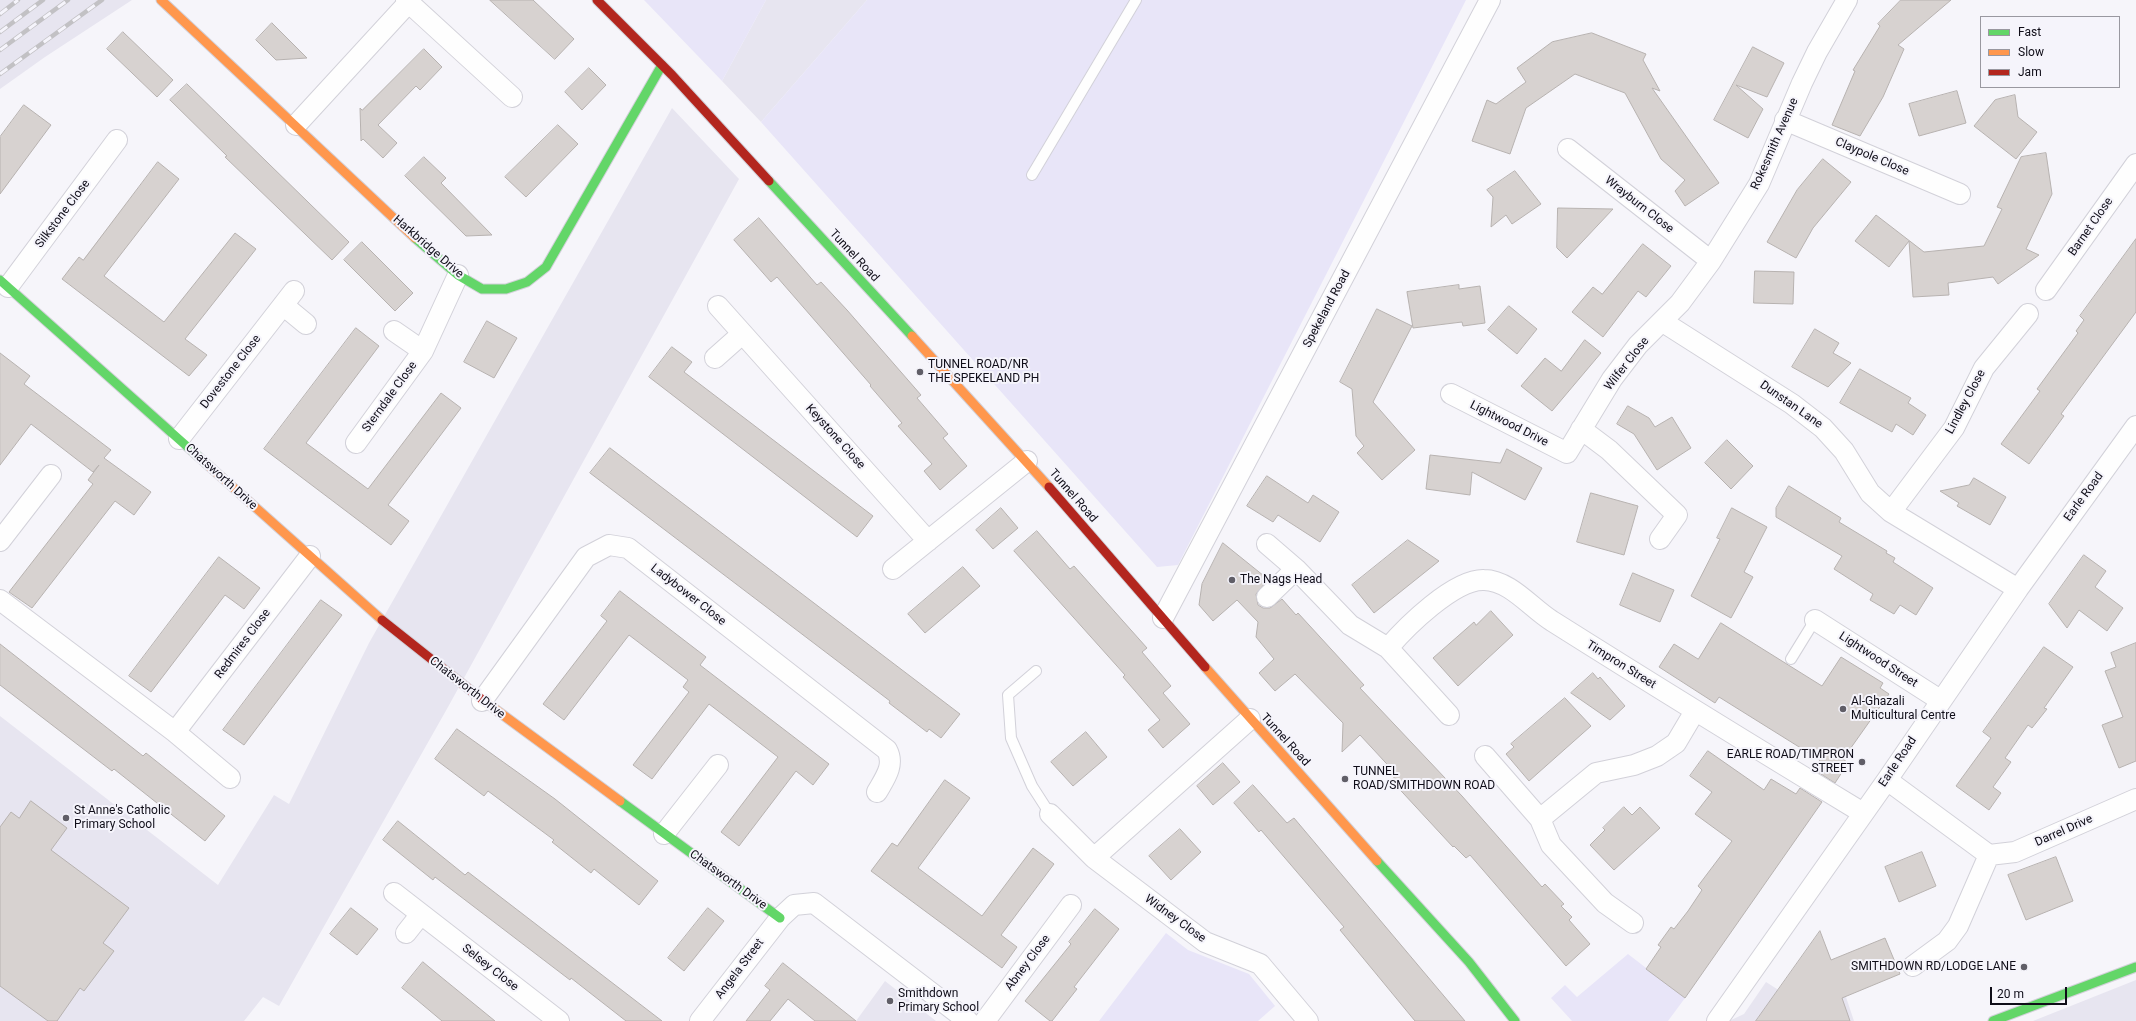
<!DOCTYPE html>
<style>
body{margin:0}
#map{position:relative;width:2136px;height:1021px;overflow:hidden;background:#f6f5fa;font-family:Roboto,sans-serif}
canvas{display:block}
.legend{position:absolute;left:1980px;top:16px;width:140px;height:72px;box-sizing:border-box;background:#f5f4fb;border:1px solid #9998a0;margin:0;padding:5px 7px;list-style:none;font-size:12px;color:#0f0d18}
.legend li{display:flex;align-items:center;gap:8px;height:20px}
.legend b{width:20px;border:1px solid #9998a0}
.scale{position:absolute;left:1990px;top:987px;width:77px;height:18px;box-sizing:border-box;border:2px solid #0f0d18;border-top:0;padding-left:5px;font-size:12px;line-height:14px;white-space:nowrap;color:#0f0d18;-webkit-text-stroke:3px #f5f4fb;paint-order:stroke}
</style>
<div id="map">
<canvas width="2136" height="1021"></canvas>
<ul class="legend">
<li><b style="height:5px;background:#63d668"></b>Fast</li>
<li><b style="height:5px;background:#ff974d"></b>Slow</li>
<li><b style="height:5px;background:#b3261e"></b>Jam</li>
</ul>
<div class="scale">20 m</div>
</div>
<script>
const g = document.querySelector('canvas').getContext('2d');
g.lineJoin = 'round';
function paint(path, color) { g.fillStyle = color; g.fill(path, 'evenodd'); }
function trace(path, color, width, dash) { g.strokeStyle = color; g.lineWidth = width; g.lineCap = dash ? 'butt' : 'round'; g.setLineDash(dash || []); g.stroke(path); }
function drawText(font, color, halo, rows, align = 'center') {
  g.font = font + ' Roboto,sans-serif'; g.lineWidth = 4; g.setLineDash([]); g.textBaseline = 'middle'; g.strokeStyle = halo; g.fillStyle = color; for (const [text, x, y, turn = 0] of rows) {
    g.save(); g.translate(x, y); g.rotate((+turn || 0) * Math.PI / 180); g.textAlign = isNaN(turn) ? turn : align; if (halo) g.strokeText(text, 0, 0); g.fillText(text, 0, 0); g.restore();
  }
}
paint(new Path2D(`
 M 0,0 L 132,0 L 45,57 L 0,89 Z
 M 766,0 L 867,0 L 761,122 L 722,81 Z
 M 672,108 L 739,179 L 448,707 L 279,1006 L 263,997 L 244,1021 L 0,1021 L 0,716 L 218,885 L 274,795 L 289,804 L 369,643 Z
 M 2136,980 L 2136,1021 L 2033,1021 L 2038,1019 Z
 M 885,981 L 936,1021 L 856,1021 Z
 M 1766,982 L 1827,1021 L 1845,994 L 1854,1021 L 1729,1021 L 1744,1014 Z`), '#e7e5f0');
paint(new Path2D(`
 M 644,0 L 766,0 L 722,81 Z
 M 867,0 L 1466,0 L 1178,565 L 1157,567 L 761,122 Z
 M 1166,933 L 1188,950 L 1249,974 L 1275,1006 L 1258,1021 L 1099,1021 Z
 M 1628,954 L 1685,998 L 1668,1021 L 1572,1021 L 1551,998 L 1565,985 L 1577,997 Z`), '#e8e5f8');
const building = new Path2D(`
 M 490,0 L 533,0 L 574,39 L 555,59 Z
 M 1901,0 L 1951,0 L 1898,45 L 1904,49 L 1883,97 L 1860,136 L 1832,125 L 1855,71 L 1853,70 L 1880,26 L 1878,24 Z
 M 272,23 L 307,58 L 276,60 L 256,40 Z
 M 123,32 L 173,80 L 157,97 L 107,49 Z
 M 1592,33 L 1646,54 L 1643,60 L 1660,91 L 1652,88 L 1719,183 L 1685,206 L 1675,191 L 1685,180 L 1661,159 L 1625,93 L 1575,74 L 1526,108 L 1510,154 L 1472,141 L 1487,100 L 1496,104 L 1526,82 L 1517,68 L 1552,42 Z
 M 1753,47 L 1784,63 L 1767,97 L 1736,85 L 1763,109 L 1748,138 L 1714,120 Z
 M 424,49 L 442,67 L 420,90 L 416,86 L 378,125 L 397,143 L 383,158 L 363,139 L 361,141 L 360,108 L 362,110 Z
 M 589,68 L 606,85 L 582,110 L 565,92 Z
 M 187,84 L 349,242 L 332,260 L 225,157 L 227,156 L 170,100 Z
 M 1957,91 L 1966,123 L 1919,136 L 1909,104 Z
 M 2015,95 L 2018,117 L 2037,132 L 2016,159 L 1974,126 L 1995,100 Z
 M 24,105 L 51,125 L 0,194 L 0,137 Z
 M 558,125 L 578,144 L 526,197 L 505,177 Z
 M 2046,153 L 2052,194 L 2026,249 L 2039,255 L 1998,284 L 1993,277 L 1948,283 L 1949,295 L 1913,297 L 1909,241 L 1889,267 L 1855,241 L 1876,215 L 1924,252 L 1984,246 L 2002,209 L 1997,207 L 2021,157 Z
 M 424,157 L 446,178 L 441,183 L 492,235 L 466,236 L 405,176 Z
 M 1823,159 L 1851,182 L 1813,228 L 1796,258 L 1767,242 L 1797,190 Z
 M 158,162 L 179,179 L 104,276 L 164,322 L 235,233 L 256,249 L 185,339 L 207,355 L 189,376 L 62,279 L 79,257 L 83,260 Z
 M 1515,171 L 1541,204 L 1512,224 L 1506,215 L 1491,227 L 1493,197 L 1487,190 Z
 M 1558,208 L 1613,209 L 1567,258 L 1557,248 Z
 M 759,218 L 817,285 L 821,282 L 847,310 L 921,395 L 917,398 L 948,434 L 943,438 L 967,466 L 940,490 L 924,471 L 932,464 L 898,426 L 902,423 L 870,386 L 871,385 L 777,277 L 771,282 L 734,240 Z
 M 2136,239 L 2136,312 L 2061,414 L 2064,416 L 2029,464 L 2001,444 L 2040,391 L 2037,389 L 2078,333 L 2076,331 L 2084,320 L 2080,316 Z
 M 362,242 L 413,293 L 395,311 L 344,260 Z
 M 1643,244 L 1671,266 L 1646,297 L 1638,291 L 1603,337 L 1572,312 L 1593,287 L 1602,294 Z
 M 1755,271 L 1794,272 L 1793,304 L 1754,303 Z
 M 1459,285 L 1459,289 L 1480,286 L 1485,323 L 1463,326 L 1462,322 L 1413,328 L 1407,292 Z
 M 1509,306 L 1537,329 L 1517,354 L 1488,330 Z
 M 1377,309 L 1412,326 L 1373,402 L 1415,450 L 1382,480 L 1357,453 L 1364,446 L 1356,436 L 1352,389 L 1340,382 Z
 M 487,321 L 517,338 L 494,378 L 464,362 Z
 M 356,328 L 379,346 L 306,443 L 368,489 L 441,393 L 461,408 L 388,505 L 409,521 L 391,545 L 264,449 Z
 M 1815,329 L 1839,343 L 1833,353 L 1851,363 L 1828,387 L 1792,367 Z
 M 1585,340 L 1601,353 L 1552,411 L 1521,386 L 1545,358 L 1561,371 Z
 M 672,347 L 692,362 L 684,372 L 873,516 L 857,537 L 649,377 Z
 M 0,353 L 30,376 L 24,384 L 111,450 L 104,458 L 151,492 L 134,515 L 115,501 L 32,608 L 9,592 L 93,484 L 88,480 L 99,465 L 93,472 L 31,424 L 0,465 Z
 M 1860,369 L 1911,398 L 1908,403 L 1926,415 L 1913,435 L 1896,424 L 1892,432 L 1840,403 Z
 M 1628,406 L 1649,418 L 1655,427 L 1672,417 L 1691,448 L 1657,470 L 1634,434 L 1617,424 Z
 M 1727,440 L 1753,466 L 1731,489 L 1705,463 Z
 M 610,448 L 960,714 L 941,738 L 929,729 L 927,732 L 889,703 L 890,701 L 590,473 Z
 M 1507,449 L 1542,468 L 1525,500 L 1472,472 L 1470,495 L 1426,489 L 1430,455 L 1500,463 Z
 M 1267,476 L 1308,503 L 1313,495 L 1339,512 L 1320,542 L 1278,515 L 1273,522 L 1247,506 Z
 M 1974,478 L 2006,497 L 1990,525 L 1957,506 L 1959,503 L 1940,491 L 1969,485 Z
 M 1789,486 L 1841,518 L 1839,522 L 1887,551 L 1886,553 L 1895,558 L 1893,562 L 1933,588 L 1916,615 L 1900,605 L 1894,614 L 1870,600 L 1873,594 L 1834,569 L 1842,556 L 1776,517 L 1776,508 Z
 M 1591,493 L 1638,506 L 1624,555 L 1577,542 Z
 M 1001,508 L 1018,528 L 993,549 L 976,530 Z
 M 1732,508 L 1767,527 L 1744,572 L 1753,577 L 1731,618 L 1691,596 L 1720,539 L 1717,538 Z
 M 1037,531 L 1070,569 L 1074,566 L 1147,648 L 1142,652 L 1171,686 L 1163,693 L 1190,724 L 1163,748 L 1148,730 L 1160,720 L 1123,677 L 1125,675 L 1014,551 Z
 M 1408,540 L 1439,561 L 1374,613 L 1352,585 Z
 M 1223,543 L 1264,576 L 1262,578 L 1266,582 L 1256,594 L 1258,605 L 1263,608 L 1270,608 L 1282,599 L 1296,615 L 1298,613 L 1364,685 L 1360,688 L 1462,796 L 1542,887 L 1545,884 L 1564,904 L 1561,906 L 1572,917 L 1569,920 L 1590,944 L 1566,966 L 1470,855 L 1466,858 L 1454,846 L 1453,847 L 1391,780 L 1397,775 L 1360,735 L 1342,752 L 1343,723 L 1295,674 L 1275,691 L 1259,673 L 1274,659 L 1256,637 L 1258,622 L 1237,600 L 1213,621 L 1199,605 L 1202,584 Z
 M 2084,555 L 2106,571 L 2095,587 L 2123,608 L 2107,631 L 2079,610 L 2067,628 L 2049,604 Z
 M 219,557 L 260,588 L 244,609 L 225,595 L 151,692 L 129,676 Z
 M 963,567 L 980,586 L 925,633 L 908,614 Z
 M 1633,573 L 1674,590 L 1660,622 L 1620,605 Z
 M 620,591 L 706,657 L 700,665 L 829,764 L 813,785 L 796,771 L 739,846 L 721,832 L 778,757 L 709,704 L 652,779 L 633,765 L 689,692 L 683,687 L 688,680 L 629,635 L 564,720 L 543,704 L 607,621 L 601,616 Z
 M 321,600 L 342,615 L 244,745 L 223,730 Z
 M 1491,611 L 1513,635 L 1458,686 L 1433,658 L 1474,622 L 1476,625 Z
 M 1721,623 L 1822,686 L 1841,657 L 1883,683 L 1880,688 L 1889,694 L 1843,759 L 1848,763 L 1835,783 L 1813,769 L 1820,760 L 1719,697 L 1715,703 L 1659,667 L 1674,644 L 1698,659 Z
 M 2136,643 L 2136,761 L 2119,768 L 2102,725 L 2123,717 L 2105,671 L 2116,667 L 2111,653 Z
 M 0,644 L 143,756 L 146,753 L 225,816 L 205,841 L 114,769 L 112,771 L 0,685 Z
 M 2044,647 L 2073,667 L 2044,708 L 2047,709 L 2032,728 L 2028,725 L 2005,758 L 2011,762 L 1993,787 L 2001,793 L 1989,810 L 1956,786 L 1991,738 L 1983,732 Z
 M 1593,673 L 1598,679 L 1600,677 L 1625,706 L 1610,720 L 1571,693 Z
 M 1565,698 L 1591,726 L 1529,781 L 1506,754 L 1514,747 L 1511,744 Z
 M 457,729 L 555,799 L 658,881 L 639,905 L 594,869 L 591,873 L 552,842 L 554,840 L 488,791 L 484,796 L 435,759 Z
 M 1086,732 L 1107,757 L 1073,786 L 1051,762 Z
 M 1708,751 L 1764,790 L 1771,779 L 1796,794 L 1800,788 L 1822,802 L 1685,998 L 1646,969 L 1661,947 L 1658,945 L 1671,927 L 1674,929 L 1688,911 L 1702,890 L 1698,886 L 1732,841 L 1695,814 L 1712,792 L 1690,776 Z
 M 1223,763 L 1240,782 L 1213,805 L 1197,786 Z
 M 945,780 L 970,798 L 918,868 L 982,916 L 1033,848 L 1054,864 L 1001,935 L 1017,947 L 1002,968 L 871,871 L 892,843 L 897,846 Z
 M 1253,785 L 1287,823 L 1294,818 L 1465,1021 L 1415,1021 L 1340,930 L 1344,927 L 1261,830 L 1259,832 L 1234,803 Z
 M 31,801 L 67,828 L 51,850 L 129,908 L 103,943 L 114,951 L 84,991 L 80,988 L 57,1021 L 48,1021 L 0,986 L 0,827 L 11,812 L 19,818 Z
 M 1624,807 L 1632,815 L 1640,807 L 1660,828 L 1614,870 L 1590,845 L 1605,830 L 1603,828 Z
 M 398,821 L 465,875 L 468,872 L 662,1021 L 626,1021 L 571,978 L 570,980 L 435,877 L 433,880 L 383,840 Z
 M 1180,829 L 1201,852 L 1171,880 L 1149,856 Z
 M 1922,852 L 1936,886 L 1899,902 L 1885,867 Z
 M 2056,857 L 2073,901 L 2026,920 L 2008,875 Z
 M 351,908 L 378,929 L 357,955 L 330,934 Z
 M 708,908 L 724,921 L 684,971 L 668,958 Z
 M 1095,909 L 1119,929 L 1074,987 L 1077,989 L 1052,1021 L 1050,1021 L 1025,1001 L 1071,944 L 1069,942 Z
 M 1820,931 L 1831,960 L 1885,938 L 1900,974 L 1842,998 L 1850,1021 L 1756,1021 Z
 M 423,962 L 435,972 L 495,1021 L 442,1021 L 417,1000 L 402,988 Z
 M 783,963 L 856,1021 L 815,1021 L 788,999 L 770,1021 L 746,1021 L 770,990 L 765,986 Z`);
paint(building, '#d7d2d0');
trace(building, '#b7b2b0', 1);
const lane = new Path2D(`
 M 1032,175 L 1136,0
 M 1791,659 L 1815,620
 M 1036,671 L 1008,695 L 1011,738 L 1032,786 L 1050,814`);
const street = new Path2D(`
 M 406,0 L 512,97
 M 1785,120 L 1960,194
 M 296,125 L 409,2
 M 1568,149 L 1711,261
 M 8,287 L 117,140
 M 2046,290 L 2136,164
 M 283,305 L 306,324
 M 718,306 L 928,541
 M 1663,322 L 1792,404 L 1823,428 L 1844,451 L 1870,493 L 1891,512 L 2018,589
 M 394,331 L 423,351
 M 715,358 L 742,334
 M 1451,394 L 1567,453 L 1612,379 L 1638,345 L 1680,303 L 1711,261 L 1759,184 L 1802,83 L 1817,52 L 1847,0
 M 1581,429 L 1609,450 L 1677,515 L 1660,539
 M 179,439 L 294,291
 M 356,443 L 423,351 L 458,275
 M 1891,512 L 1954,428 L 1984,368 L 2028,314
 M 0,541 L 51,475
 M 1267,544 L 1296,569 L 1350,625 L 1388,648 L 1449,715
 M 893,569 L 1027,461
 M 1267,597 L 1296,569
 M 0,600 L 175,732 L 230,778
 M 1163,618 L 1490,0
 M 1815,620 L 1940,700
 M 1388,648 C 1406,627 1454,579 1484,580 C 1510,580 1532,609 1552,621 C 1655,686 1759,750 1863,813
 M 482,701 L 586,557 L 609,545 L 628,548 L 887,750 C 895,765 885,778 877,792
 M 175,732 L 310,556
 M 1485,756 L 1540,819 L 1551,845 L 1605,903 L 1633,923
 M 1887,780 L 1989,855 L 2015,852 L 2136,799
 M 1050,814 L 1094,858 L 1250,719
 M 1540,819 L 1596,773 L 1634,765 L 1657,756 L 1676,743 L 1695,711
 M 664,834 L 718,765
 M 1094,858 L 1205,942 L 1260,964 L 1308,1021
 M 394,893 L 559,1021
 M 406,933 L 421,914
 M 1913,966 L 1947,941 L 1958,926 L 1989,855
 M 700,1021 L 780,918 L 794,905 L 814,903 L 968,1021
 M 985,1021 L 1071,905
 M 1717,1021 L 1887,780 L 2018,589 L 2136,426`);
const fast = new Path2D(`
 M 769,181 L 912,336
 M 415,238 L 458,275 L 482,289 L 506,289 L 527,282 L 546,267 L 662,65
 M 0,280 L 209,466
 M 620,801 L 780,918
 M 1377,861 L 1469,962 L 1515,1021
 M 1993,1021 L 2136,967`);
const slow = new Path2D(`
 M 161,0 L 415,238
 M 912,336 L 1049,487
 M 209,466 L 382,620
 M 1205,667 L 1377,861
 M 484,701 L 620,801`);
const jam = new Path2D(`
 M 597,0 L 672,75 L 769,181
 M 1049,487 L 1205,667
 M 382,620 L 484,701`);
trace(lane, '#d2d1d9', 12);
trace(street, '#d2d1d9', 22);
trace(fast, '#d2d1d9', 11);
trace(slow, '#d2d1d9', 11);
trace(jam, '#d2d1d9', 11);
trace(lane, '#fefefe', 10);
trace(street, '#fefefe', 20);
trace(fast, '#63d668', 9);
trace(slow, '#ff974d', 9);
trace(jam, '#b3261e', 9);
const rail = new Path2D(`
 M 0,14 L 18,0
 M 0,32 L 43,0
 M 0,50 L 68,0
 M 0,74 L 102,0`);
trace(rail, '#c2c1c4', 4.5);
trace(rail, '#f5f4fb', 3, [9]);
for (const [x, y, r, color] of [
 [920,372,4,"#605e67"],
 [1232,580,4,"#605e67"],
 [1843,709,4,"#605e67"],
 [1862,762,4,"#605e67"],
 [1345,779,4,"#605e67"],
 [66,818,4,"#605e67"],
 [2024,967,4,"#605e67"],
 [890,1001,4,"#605e67"]
]) { const dot = new Path2D(); dot.arc(x, y, r, 0, 2 * Math.PI); g.fillStyle = color; g.fill(dot); trace(dot, '#f5f4fb', 1.5); }
drawText('12px', '#0f0d18', '#f5f4fb', [
 ["Rokesmith Avenue",1775,144,-66],
 ["Claypole Close",1872,157,23],
 ["Wrayburn Close",1639,205,38],
 ["Silkstone Close",63,214,-53],
 ["Barnet Close",2091,227,-55],
 ["Harkbridge Drive",428,247,41],
 ["Tunnel Road",854,256,47],
 ["Spekeland Road",1327,309,-62],
 ["Wilfer Close",1627,364,-52],
 ["Dovestone Close",231,372,-52],
 ["Sterndale Close",390,397,-54],
 ["Lindley Close",1966,402,-62],
 ["Dunstan Lane",1791,405,35],
 ["Lightwood Drive",1509,424,27],
 ["Keystone Close",835,437,48],
 ["Chatsworth Drive",221,477,42],
 ["Tunnel Road",1073,496,49],
 ["Earle Road",2084,497,-54],
 ["Ladybower Close",688,595,38],
 ["Redmires Close",243,644,-53],
 ["Lightwood Street",1878,660,33],
 ["Timpron Street",1621,665,32],
 ["Chatsworth Drive",467,688,38],
 ["Tunnel Road",1285,740,48],
 ["Earle Road",1898,762,-56],
 ["Darrel Drive",2064,831,-24],
 ["Chatsworth Drive",728,880,36],
 ["Widney Close",1175,919,36],
 ["Abney Close",1028,963,-53],
 ["Selsey Close",490,968,38],
 ["Angela Street",740,969,-53]
]);
drawText('12px', '#0f0d18', '#f5f4fb', [
 ["TUNNEL ROAD/NR",928,365],
 ["THE SPEKELAND PH",928,379],
 ["The Nags Head",1240,580],
 ["Al-Ghazali",1851,702],
 ["Multicultural Centre",1851,716],
 ["EARLE ROAD/TIMPRON",1854,755,"right"],
 ["STREET",1854,769,"right"],
 ["TUNNEL",1353,772],
 ["ROAD/SMITHDOWN ROAD",1353,786],
 ["St Anne's Catholic",74,811],
 ["Primary School",74,825],
 ["SMITHDOWN RD/LODGE LANE",2016,967,"right"],
 ["Smithdown",898,994],
 ["Primary School",898,1008]
], 'left');
</script>
